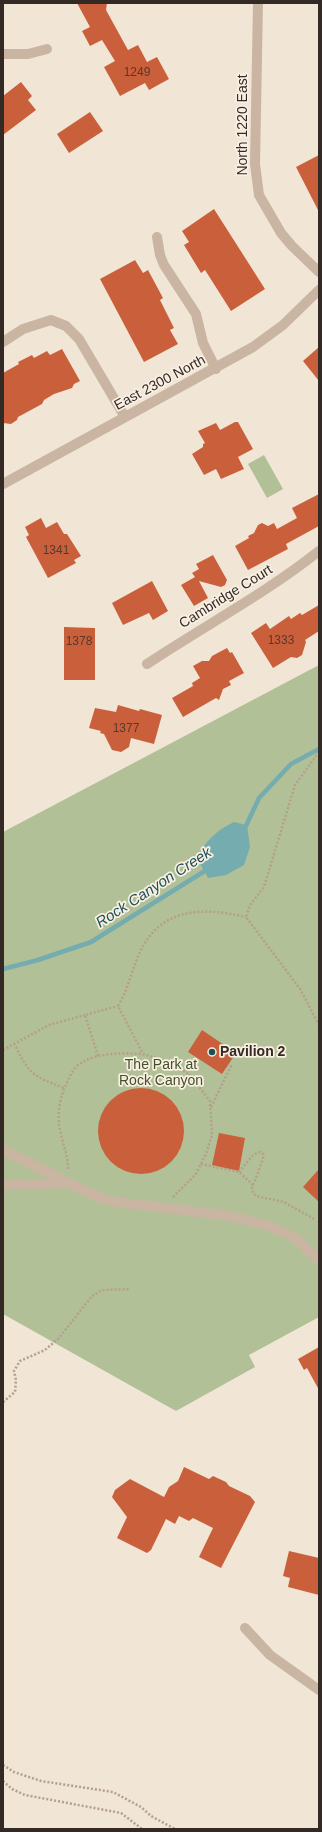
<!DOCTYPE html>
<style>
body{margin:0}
#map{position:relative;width:322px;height:1832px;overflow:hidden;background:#f1e5d6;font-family:Helvetica,sans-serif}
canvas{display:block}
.frame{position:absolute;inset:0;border:4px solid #342a25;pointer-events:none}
</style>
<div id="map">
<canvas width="322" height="1832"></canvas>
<div class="frame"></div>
</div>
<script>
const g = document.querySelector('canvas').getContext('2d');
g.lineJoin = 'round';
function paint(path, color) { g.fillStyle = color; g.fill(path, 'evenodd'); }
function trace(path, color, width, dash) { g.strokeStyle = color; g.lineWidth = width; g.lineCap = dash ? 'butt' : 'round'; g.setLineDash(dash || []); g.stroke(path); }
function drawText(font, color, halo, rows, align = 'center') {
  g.font = font + ' Helvetica,sans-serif'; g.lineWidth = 3.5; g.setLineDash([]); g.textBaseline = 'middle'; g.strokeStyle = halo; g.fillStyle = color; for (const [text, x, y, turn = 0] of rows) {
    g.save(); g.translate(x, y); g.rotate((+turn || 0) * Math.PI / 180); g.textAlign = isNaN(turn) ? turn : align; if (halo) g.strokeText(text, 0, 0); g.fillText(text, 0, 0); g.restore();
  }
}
paint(new Path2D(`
 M 264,455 L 283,489 L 267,498 L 248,464 Z
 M 319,665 L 319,1317 L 249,1355 L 255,1367 L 176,1411 L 3,1314 L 3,832 Z`), '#b1c096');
paint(new Path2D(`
 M 234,822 L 247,825 L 250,847 L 244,865 L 226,875 L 208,878 L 197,858 C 205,841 217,830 234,822 Z`), '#74acaf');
trace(new Path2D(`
 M 245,828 L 259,798 L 291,764 L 319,749
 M 3,969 L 38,960 L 91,942 L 208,869`), '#74acaf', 4.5);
paint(new Path2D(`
 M 77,3 L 107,3 L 106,10 L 128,50 L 138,45 L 147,62 L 157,57 L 169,79 L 149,90 L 145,83 L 120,96 L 104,67 L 115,61 L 102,40 L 90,46 L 82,31 L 90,27 Z
 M 21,82 L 32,96 L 28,100 L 36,110 L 3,135 L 3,96 Z
 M 90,112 L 103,131 L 69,153 L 57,134 Z
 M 319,155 L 319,212 L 296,167 Z
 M 214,209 L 265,289 L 231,311 L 205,270 L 201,273 L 184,245 L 189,242 L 182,231 Z
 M 135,260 L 143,273 L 148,270 L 163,298 L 160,300 L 174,328 L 170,330 L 178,344 L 144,362 L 100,279 Z
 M 319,347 L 319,381 L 303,361 Z
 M 62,349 L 80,381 L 74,384 L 72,388 L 54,394 L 44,400 L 42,404 L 18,417 L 17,420 L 11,424 L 3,423 L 3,373 L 19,364 L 18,362 L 32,355 L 34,358 L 47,351 L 50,355 Z
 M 235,422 L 238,422 L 253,449 L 238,457 L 244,469 L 221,479 L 216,469 L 204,475 L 192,454 L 203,447 L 203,444 L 205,443 L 198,431 L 216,423 L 220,430 Z
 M 319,494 L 319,526 L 286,544 L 288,549 L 248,570 L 235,546 L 249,538 L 248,536 L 254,533 L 258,525 L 262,523 L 268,526 L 274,523 L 277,529 L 297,518 L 292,508 Z
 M 41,518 L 46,528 L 57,522 L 64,534 L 67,534 L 81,556 L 74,560 L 76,563 L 48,578 L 26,537 L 29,535 L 25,527 Z
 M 213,555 L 227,580 L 225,585 L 221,587 L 199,581 L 208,598 L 194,606 L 181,585 L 195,577 L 192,573 L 199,569 L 196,564 Z
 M 152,581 L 168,611 L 153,620 L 149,613 L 123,625 L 112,603 Z
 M 319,605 L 319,631 L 305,640 L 306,642 L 302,655 L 297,658 L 291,657 L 273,668 L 251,633 L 266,623 L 270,629 L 289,616 L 291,619 L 300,613 L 302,615 Z
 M 64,627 L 95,628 L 95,680 L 64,680 Z
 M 227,648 L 230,653 L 232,652 L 244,673 L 229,681 L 231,685 L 223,689 L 219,700 L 216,698 L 183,717 L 172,698 L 193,686 L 192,683 L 200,678 L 193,666 L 202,661 L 209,661 L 212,656 Z
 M 118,705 L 139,711 L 140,709 L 162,715 L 154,744 L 131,738 L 129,747 L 121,752 L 112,750 L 104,734 L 100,733 L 101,731 L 89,728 L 95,708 L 116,712 Z
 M 202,1030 L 236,1053 L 222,1074 L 188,1052 Z
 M98 1131a43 43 0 1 1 86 0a43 43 0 1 1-86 0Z
 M 219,1133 L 245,1138 L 239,1171 L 212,1165 Z
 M 319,1169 L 319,1202 L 303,1187 Z
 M 319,1347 L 319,1390 L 307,1368 L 304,1370 L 298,1359 Z
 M 184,1467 L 209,1479 L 213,1476 L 226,1482 L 229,1486 L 250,1496 L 255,1502 L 221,1568 L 199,1557 L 213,1528 L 193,1518 L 189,1521 L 179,1516 L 175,1524 L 166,1519 L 151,1550 L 147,1553 L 117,1538 L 127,1517 L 112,1497 L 115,1490 L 130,1479 L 164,1497 L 169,1487 L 178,1481 Z
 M 289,1551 L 319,1558 L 319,1595 L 288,1587 L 290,1578 L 283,1576 Z`), '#ca603b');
trace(new Path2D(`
 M 319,752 L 295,785 L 264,887 L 250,905 L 246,917 L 300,989 L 319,1025
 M 14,1043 C 29,1075 33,1076 64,1088
 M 3,1050 L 49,1025 L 85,1015
 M 98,1056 L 85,1015 L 118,1006
 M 211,1107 L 231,1066 L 229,1064
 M 201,1164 L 239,1172 L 253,1185
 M 68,1169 C 68,1155 61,1139 59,1124 C 58,1111 60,1096 66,1085 C 69,1078 72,1071 77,1066 C 93,1052 122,1053 142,1054
 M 239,1172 L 253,1155 L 260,1152 L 263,1154 L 263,1159 L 252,1188 L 253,1193 L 256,1196 L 284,1202 L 314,1219
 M 173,1197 L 196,1174 L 206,1154 L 212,1135 L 210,1101 L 190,1075 L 172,1063 L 143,1054 L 118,1006 C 128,990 132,969 140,952 C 161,907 203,907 246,917
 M 3,1402 L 15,1392 L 16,1380 L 14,1371 L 20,1361 L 45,1350 L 59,1338 L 92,1296 L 102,1290 L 130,1289
 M 3,1765 L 14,1772 L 41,1781 L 113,1792 L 141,1807 L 151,1816 L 175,1829
 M 3,1781 L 12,1789 L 25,1795 L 121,1813 L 142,1829`), '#b59f8c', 2.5, [2, 2]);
trace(new Path2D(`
 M 258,3 L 255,164 L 259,195 L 281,233 L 292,246 L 319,272
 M 3,54 L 28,54 L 47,49
 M 157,237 L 160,255 L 164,265 L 196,314 L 203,343 L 216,369
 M 3,342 L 23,329 L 51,320 L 66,326 L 79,339 L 125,417
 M 3,484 L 253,347 L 283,325 L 319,290
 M 147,664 C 204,626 265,594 319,551
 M 3,1150 L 85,1191 L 109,1201 L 230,1216 L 267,1225 L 294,1237 L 319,1260
 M 3,1185 L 67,1183
 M 245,1628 L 270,1655 L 319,1690`), '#c9b5a2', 10);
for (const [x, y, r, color] of [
 [212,1052,4,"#195156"]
]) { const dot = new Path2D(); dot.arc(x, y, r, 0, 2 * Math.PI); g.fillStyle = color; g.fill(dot); trace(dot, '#f9efe2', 1.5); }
drawText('12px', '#5a382a', null, [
 ["1249",137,73],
 ["1341",56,551],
 ["1333",281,641],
 ["1378",79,642],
 ["1377",126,729]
]);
drawText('14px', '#342a25', '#f9efe2', [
 ["North 1220 East",243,125,-90],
 ["East 2300 North",160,383,-28],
 ["Cambridge Court",226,597,-32]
]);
drawText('bold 14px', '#342a25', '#f9efe2', [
 ["Pavilion 2",220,1052]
], 'left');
drawText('14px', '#425228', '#f9efe2', [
 ["The Park at",161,1065],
 ["Rock Canyon",161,1081]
]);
drawText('italic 15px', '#195156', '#f9efe2', [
 ["Rock Canyon Creek",154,888,-33]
]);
</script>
